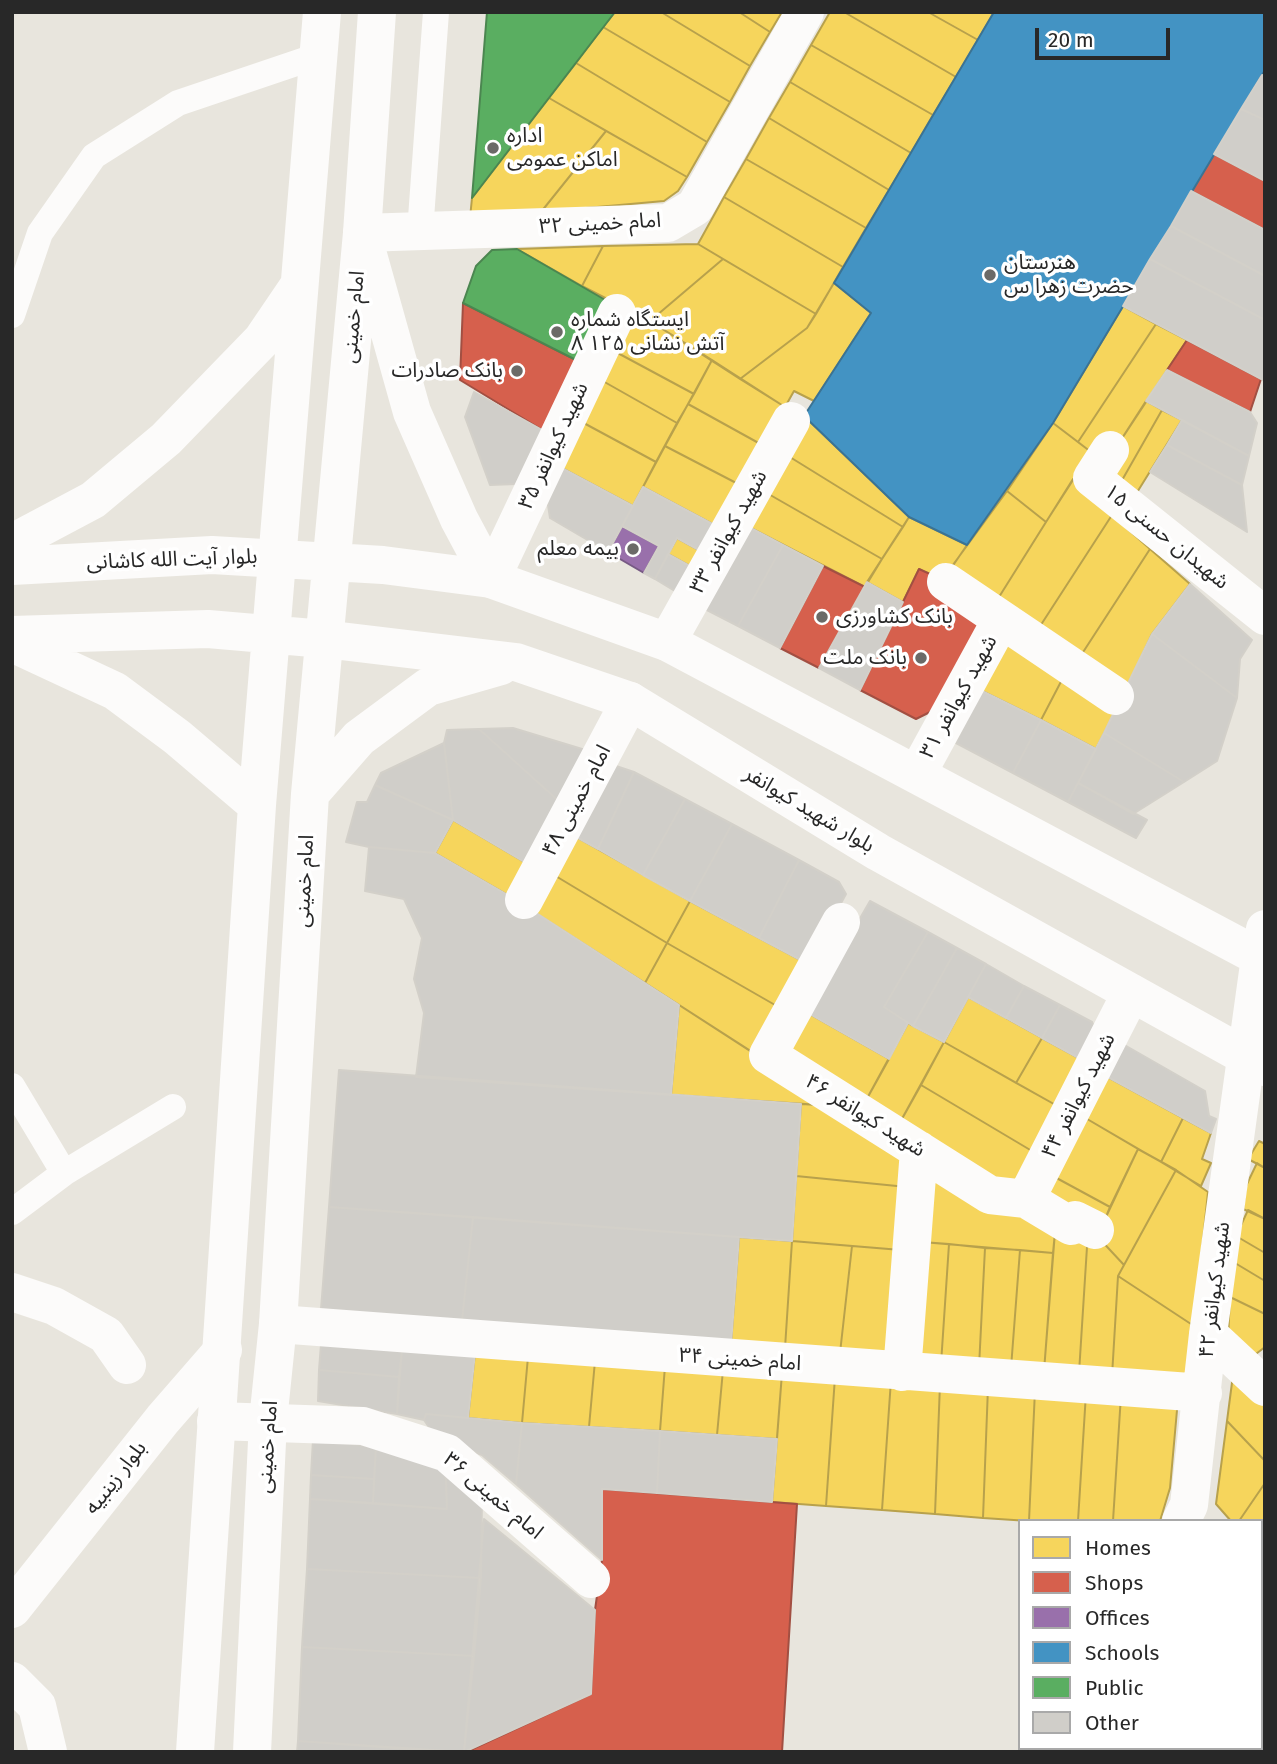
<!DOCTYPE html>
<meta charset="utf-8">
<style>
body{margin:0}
#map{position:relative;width:1277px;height:1764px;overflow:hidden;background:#e8e5dd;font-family:"Fira Sans",sans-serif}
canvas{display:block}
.frame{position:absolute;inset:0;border:14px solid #282828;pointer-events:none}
.legend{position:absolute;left:1018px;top:1519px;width:245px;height:231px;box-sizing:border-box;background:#fff;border:2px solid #a9a9a9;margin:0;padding:9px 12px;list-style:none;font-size:21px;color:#282828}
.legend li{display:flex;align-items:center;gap:14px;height:35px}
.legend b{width:35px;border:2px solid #a9a9a9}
.scale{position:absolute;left:1035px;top:28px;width:135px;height:32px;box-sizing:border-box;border:4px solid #282828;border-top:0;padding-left:9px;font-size:21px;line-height:24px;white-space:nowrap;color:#282828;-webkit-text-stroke:5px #fff;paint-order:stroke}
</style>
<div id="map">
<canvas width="1277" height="1764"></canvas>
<div class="frame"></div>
<ul class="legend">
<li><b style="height:19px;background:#f6d55c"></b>Homes</li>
<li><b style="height:19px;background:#d6604d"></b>Shops</li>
<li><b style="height:19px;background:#9970ab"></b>Offices</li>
<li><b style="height:19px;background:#4393c3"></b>Schools</li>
<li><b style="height:19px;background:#5aae61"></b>Public</li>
<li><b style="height:19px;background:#d0cec9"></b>Other</li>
</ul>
<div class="scale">20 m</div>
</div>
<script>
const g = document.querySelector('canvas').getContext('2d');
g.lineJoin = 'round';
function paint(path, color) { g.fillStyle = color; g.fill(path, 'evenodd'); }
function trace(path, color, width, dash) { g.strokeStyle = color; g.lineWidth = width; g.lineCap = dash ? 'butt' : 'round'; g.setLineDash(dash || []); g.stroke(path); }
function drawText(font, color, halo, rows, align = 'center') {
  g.font = font + ' "Fira Sans","Noto Sans Arabic",sans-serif'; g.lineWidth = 7; g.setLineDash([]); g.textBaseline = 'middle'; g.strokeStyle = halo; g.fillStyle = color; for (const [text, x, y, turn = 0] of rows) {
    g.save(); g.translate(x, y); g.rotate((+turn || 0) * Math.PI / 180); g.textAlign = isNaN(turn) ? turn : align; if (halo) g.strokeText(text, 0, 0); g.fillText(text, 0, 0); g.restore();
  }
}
const homes = new Path2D(`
 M 615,12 L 661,12 L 750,66 L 730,102 L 603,27 Z
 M 661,12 L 739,12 L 770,32 L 750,66 Z
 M 739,12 L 782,12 L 770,32 Z
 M 830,12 L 844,12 L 956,77 L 933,115 L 811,45 Z
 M 844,12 L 928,12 L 978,40 L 956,77 Z
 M 928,12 L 994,12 L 978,40 Z
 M 603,27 L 730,102 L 707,142 L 576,63 Z
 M 811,45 L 933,115 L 911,153 L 790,82 Z
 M 576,63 L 707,142 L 687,177 L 549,98 Z
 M 790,82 L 911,153 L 889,190 L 769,118 Z
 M 549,98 L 606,131 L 541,212 L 470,218 L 472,198 Z
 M 769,118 L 889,190 L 866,228 L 746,159 Z
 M 606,131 L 687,177 L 678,191 L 664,201 L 541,212 Z
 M 746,159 L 866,228 L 843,267 L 724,197 Z
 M 724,197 L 843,267 L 816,314 L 698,244 Z
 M 698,244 L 723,259 L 650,321 L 582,286 L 603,246 Z
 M 603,246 L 582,286 L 517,249 Z
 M 723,259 L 816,314 L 807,328 L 740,379 L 650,321 Z
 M 834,283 L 871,313 L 814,401 L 794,391 L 785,407 L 740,379 L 807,328 Z
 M 1123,306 L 1156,324 L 1078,442 L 1053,423 Z
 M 631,313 L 650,321 L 712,360 L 694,394 L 614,351 Z
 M 1156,324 L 1187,340 L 1117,446 L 1091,452 L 1078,442 Z
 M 614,351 L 694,394 L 677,423 L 601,380 Z
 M 712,360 L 785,407 L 764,446 L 688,404 Z
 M 601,380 L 677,423 L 656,462 L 580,421 Z
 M 1146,401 L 1162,410 L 1121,482 L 1111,474 L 1117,446 Z
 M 688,404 L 764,446 L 742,486 L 665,446 Z
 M 1162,410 L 1182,420 L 1136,494 L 1121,482 Z
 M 804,416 L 909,517 L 903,527 L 785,454 Z
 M 580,421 L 656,462 L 633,506 L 558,466 Z
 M 1053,423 L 1091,452 L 1046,522 L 1007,491 Z
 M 665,446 L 742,486 L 720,528 L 643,487 Z
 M 785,454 L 903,527 L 882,559 L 765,492 Z
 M 1073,479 L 1112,515 L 1035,634 L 994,605 Z
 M 1007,491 L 1046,522 L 994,605 L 947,573 Z
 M 765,492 L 882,559 L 865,587 L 747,526 Z
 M 1112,515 L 1150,549 L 1076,663 L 1035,634 Z
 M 909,517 L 967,545 L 943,580 L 919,569 L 903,602 L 867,582 Z
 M 677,538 L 706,554 L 697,570 L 668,554 Z
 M 1150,549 L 1190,584 L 1152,634 L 1124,695 L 1076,663 Z
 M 1007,631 L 1066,672 L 1041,720 L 980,690 Z
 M 1066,672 L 1118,707 L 1096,749 L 1041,720 Z
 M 453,820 L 531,866 L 513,898 L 435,853 Z
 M 569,833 L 690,901 L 667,943 L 549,872 Z
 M 549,872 L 667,943 L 645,983 L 529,909 Z
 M 690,901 L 808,964 L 782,1009 L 667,943 Z
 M 667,943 L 782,1009 L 757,1055 L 645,983 Z
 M 968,997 L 1042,1038 L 1016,1083 L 944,1042 Z
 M 679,1005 L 835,1106 L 671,1095 Z
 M 806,1012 L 889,1059 L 864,1104 L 782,1053 Z
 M 908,1023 L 944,1042 L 898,1126 L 864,1104 Z
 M 1042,1038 L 1084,1061 L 1061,1108 L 1016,1083 Z
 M 944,1042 L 1061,1108 L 1037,1154 L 921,1085 Z
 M 1104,1075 L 1183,1118 L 1161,1162 L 1082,1116 Z
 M 921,1085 L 1037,1154 L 1021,1187 L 997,1190 L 898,1126 Z
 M 801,1104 L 835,1106 L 908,1155 L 907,1187 L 796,1176 Z
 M 1082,1116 L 1138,1149 L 1110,1207 L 1051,1175 Z
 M 1183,1118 L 1211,1133 L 1202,1159 L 1211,1163 L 1201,1186 L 1161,1162 Z
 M 1259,1141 L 1265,1144 L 1265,1168 L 1248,1159 Z
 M 1138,1149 L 1176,1170 L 1124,1265 L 1097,1236 Z
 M 1257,1163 L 1265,1168 L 1265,1219 L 1243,1209 L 1246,1186 Z
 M 928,1169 L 1055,1232 L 1053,1253 L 922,1242 Z
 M 1176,1170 L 1208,1192 L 1194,1326 L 1118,1276 Z
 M 1051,1175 L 1110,1207 L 1101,1229 L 1038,1199 Z
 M 796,1176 L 907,1187 L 901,1250 L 792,1241 Z
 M 1248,1210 L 1265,1219 L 1265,1253 L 1236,1236 Z
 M 1088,1231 L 1097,1236 L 1124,1265 L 1118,1276 L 1112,1376 L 1079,1373 Z
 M 1088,1231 L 1079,1373 L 1044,1371 L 1055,1232 Z
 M 1236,1236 L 1265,1253 L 1265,1281 L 1235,1263 Z
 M 739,1237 L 792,1241 L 785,1348 L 731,1344 Z
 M 792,1241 L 852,1246 L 840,1353 L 785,1348 Z
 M 922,1242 L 949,1244 L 941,1364 L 912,1362 Z
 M 949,1244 L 985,1248 L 979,1367 L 941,1364 Z
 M 852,1246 L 901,1250 L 894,1357 L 840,1353 Z
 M 985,1248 L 1020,1250 L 1011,1368 L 979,1367 Z
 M 1020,1250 L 1053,1253 L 1044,1371 L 1011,1368 Z
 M 1235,1263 L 1265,1281 L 1265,1314 L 1230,1297 Z
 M 1118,1276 L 1194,1326 L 1188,1381 L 1112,1376 Z
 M 1230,1297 L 1265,1314 L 1265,1347 L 1248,1360 L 1228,1339 Z
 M 475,1353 L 528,1357 L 522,1423 L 468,1418 Z
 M 528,1357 L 595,1361 L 589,1427 L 522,1423 Z
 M 595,1361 L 665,1366 L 660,1431 L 589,1427 Z
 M 665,1366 L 723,1370 L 717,1435 L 660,1431 Z
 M 723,1370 L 782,1373 L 777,1439 L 717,1435 Z
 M 782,1373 L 835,1377 L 826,1506 L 772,1502 Z
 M 1233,1375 L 1265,1404 L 1265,1461 L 1227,1421 Z
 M 835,1377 L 891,1380 L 882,1510 L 826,1506 Z
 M 891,1380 L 940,1384 L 935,1514 L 882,1510 Z
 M 940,1384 L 988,1387 L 983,1518 L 935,1514 Z
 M 988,1387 L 1035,1390 L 1029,1521 L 983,1518 Z
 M 1035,1390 L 1086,1393 L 1078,1521 L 1029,1521 Z
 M 1086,1393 L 1121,1395 L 1113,1521 L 1078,1521 Z
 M 1121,1395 L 1178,1399 L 1170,1488 L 1160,1521 L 1113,1521 Z
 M 1227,1421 L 1265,1461 L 1265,1483 L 1239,1521 L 1231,1521 L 1216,1504 Z
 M 1265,1483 L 1265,1554 L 1261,1550 L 1261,1521 L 1239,1521 Z
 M 1261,1581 L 1265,1584 L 1265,1630 L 1261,1633 Z
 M 1265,1630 L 1265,1696 L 1261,1700 L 1261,1633 Z
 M 1057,1748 L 1104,1748 L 1099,1752 L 1057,1752 Z
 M 1104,1748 L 1196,1748 L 1191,1752 L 1099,1752 Z
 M 1196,1748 L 1242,1748 L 1237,1752 L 1191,1752 Z`);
paint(homes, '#f6d55c');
trace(homes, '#b8a14c', 2);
const shops = new Path2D(`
 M 1214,154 L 1265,181 L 1265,230 L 1191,191 Z
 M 463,303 L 580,362 L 544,431 L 460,380 Z
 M 1187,340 L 1261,379 L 1250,412 L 1167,370 Z
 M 823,566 L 865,587 L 819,668 L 780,648 Z
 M 919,569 L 943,580 L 986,625 L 934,710 L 916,719 L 860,690 Z
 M 602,1489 L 797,1504 L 782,1752 L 466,1752 L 591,1694 L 595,1610 L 602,1560 Z`);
paint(shops, '#d6604d');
trace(shops, '#a24f42', 2);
const offices = new Path2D(`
 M 622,526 L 659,546 L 644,573 L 608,552 Z`);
paint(offices, '#9970ab');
trace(offices, '#775a84', 2);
const schools = new Path2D(`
 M 994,12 L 1265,12 L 1265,70 L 1053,423 L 967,545 L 909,517 L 804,416 L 871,313 L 834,283 Z`);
paint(schools, '#4393c3');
trace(schools, '#3b7394', 2);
const public = new Path2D(`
 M 487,12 L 615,12 L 472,198 Z
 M 517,249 L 607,301 L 580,362 L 463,303 L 476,266 L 492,250 Z`);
paint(public, '#5aae61');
trace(public, '#4b8650', 2);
const building = new Path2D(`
 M 1262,75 L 1265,76 L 1265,120 L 1241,109 Z
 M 1241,109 L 1265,120 L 1265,181 L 1214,154 Z
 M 1191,191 L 1265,230 L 1265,276 L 1171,226 Z
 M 1171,226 L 1265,276 L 1265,320 L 1150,259 Z
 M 1150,259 L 1265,320 L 1265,381 L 1123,306 Z
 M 1167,370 L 1250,412 L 1257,423 L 1249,456 L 1146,401 Z
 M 474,392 L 544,431 L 516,484 L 490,485 L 465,417 Z
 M 1182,420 L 1249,456 L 1242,485 L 1167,445 Z
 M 1167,445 L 1242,485 L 1247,532 L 1150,472 Z
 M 558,466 L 633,506 L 608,552 L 550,518 L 546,492 Z
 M 643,487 L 720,528 L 706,554 L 677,538 L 655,579 L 644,573 L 659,546 L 622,526 Z
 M 747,526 L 783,545 L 738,626 L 703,608 Z
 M 783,545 L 823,566 L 780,648 L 738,626 Z
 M 668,554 L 697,570 L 683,596 L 655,579 Z
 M 867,582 L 903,602 L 860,690 L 819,668 Z
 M 1190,584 L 1252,640 L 1240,659 L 1237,698 L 1152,634 Z
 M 1152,634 L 1237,698 L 1217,761 L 1184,782 L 1104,733 Z
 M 980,690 L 1041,720 L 1013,773 L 956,743 Z
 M 1041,720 L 1096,749 L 1068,802 L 1013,773 Z
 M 513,728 L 592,752 L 563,805 L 479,729 Z
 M 479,729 L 563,805 L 531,866 L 453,820 L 444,743 L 447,730 Z
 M 1104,733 L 1184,782 L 1133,814 L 1078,783 Z
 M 444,743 L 453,820 L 375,785 L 381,773 Z
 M 607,763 L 634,772 L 598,849 L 569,833 Z
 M 634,772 L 685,799 L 643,875 L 598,849 Z
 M 1078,783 L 1147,820 L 1136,838 L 1068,802 Z
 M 375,785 L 453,820 L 435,853 L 369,847 L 346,842 L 357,802 L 367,802 Z
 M 685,799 L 732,824 L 690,901 L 643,875 Z
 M 732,824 L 799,860 L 759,938 L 690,901 Z
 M 369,847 L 435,853 L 513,898 L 679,1005 L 671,1095 L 416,1077 L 424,1013 L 414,979 L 422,938 L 404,899 L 365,891 Z
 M 799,860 L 839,882 L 846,894 L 808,964 L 759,938 Z
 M 870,901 L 928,932 L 884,1007 L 908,1023 L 889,1059 L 806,1012 Z
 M 928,932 L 957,948 L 913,1026 L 884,1007 Z
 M 957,948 L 986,964 L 944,1042 L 913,1026 Z
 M 986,964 L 1024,986 L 1006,1018 L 968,997 Z
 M 1024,986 L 1060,1005 L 1042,1038 L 1006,1018 Z
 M 1060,1005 L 1092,1022 L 1097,1034 L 1084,1061 L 1042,1038 Z
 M 1121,1043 L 1205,1091 L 1209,1116 L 1216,1119 L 1211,1133 L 1104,1075 Z
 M 339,1070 L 801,1104 L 792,1241 L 329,1207 Z
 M 329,1207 L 473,1217 L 462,1321 L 321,1309 Z
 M 473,1217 L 739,1237 L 731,1344 L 462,1321 Z
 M 321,1344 L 402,1349 L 399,1377 L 319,1370 Z
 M 402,1349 L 475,1353 L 468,1418 L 426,1414 L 424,1420 L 397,1414 Z
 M 319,1370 L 399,1377 L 397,1414 L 318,1401 Z
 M 426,1414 L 522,1423 L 516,1484 L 482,1455 L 435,1436 L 424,1420 Z
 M 522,1423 L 660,1431 L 657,1493 L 602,1489 L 602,1560 L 516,1484 Z
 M 660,1431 L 777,1439 L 772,1502 L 657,1493 Z
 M 313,1440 L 376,1447 L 374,1479 L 311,1475 Z
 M 376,1447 L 445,1460 L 447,1509 L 373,1503 Z
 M 311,1475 L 374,1479 L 373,1503 L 310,1499 Z
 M 446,1478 L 461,1481 L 482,1493 L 481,1578 L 307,1569 L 310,1499 L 447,1509 Z
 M 484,1519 L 595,1610 L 591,1694 L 464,1752 Z
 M 307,1569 L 481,1578 L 474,1656 L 302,1647 Z
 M 302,1647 L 474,1656 L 464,1752 L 298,1741 Z
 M 298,1741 L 449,1752 L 297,1752 Z`);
paint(building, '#d0cec9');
trace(building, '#d3d0c9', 2);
trace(new Path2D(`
 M 420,232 L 436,12
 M 12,315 L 40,233 L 94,156 L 178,103 L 320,55
 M 12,1086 L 64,1173
 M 12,1212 L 64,1173 L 173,1107`), '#fcfbfa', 26);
trace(new Path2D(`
 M 362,233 L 668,223 L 695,207 L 805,12
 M 1110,450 L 1092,478 L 1265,616
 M 491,579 L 617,313
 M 946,582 L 1115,696
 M 667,642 L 791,421
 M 917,774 L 1001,620
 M 524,900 L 630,701
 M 841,922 L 768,1055 L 990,1195 L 1026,1199 L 1071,1226 L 1075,1220 L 1095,1230
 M 1026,1199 L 1131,993
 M 12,1292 L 54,1306 L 106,1335 L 127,1365
 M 278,1324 L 1203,1393
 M 1208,1334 L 1265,1387
 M 902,1372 L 919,1150
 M 216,1421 L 363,1426 L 447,1453 L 591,1579
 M 1181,1521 L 1189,1505 L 1208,1334 L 1246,1058
 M 1261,1572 L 1265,1575
 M 1261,1746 L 1265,1749`), '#fcfbfa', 38);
trace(new Path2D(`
 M 1260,957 L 1265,929
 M 12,1609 L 163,1419 L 223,1350
 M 12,1681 L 37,1706 L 48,1752`), '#fcfbfa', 38);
trace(new Path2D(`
 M 368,255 L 412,412 L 459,519 L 491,579
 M 12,543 L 93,500 L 166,439 L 262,340 L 298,287
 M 12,566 L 212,555 L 383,565 L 491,579 L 667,642 L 1265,960
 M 12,635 L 208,629 L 324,639 L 516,662 L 630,701 L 878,852 L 1265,1067
 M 12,643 L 115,691 L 177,737 L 257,805
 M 310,794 L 359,738 L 428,687 L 501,666
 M 1246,1058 L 1260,957
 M 195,1752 L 257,805 L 322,12
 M 252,1752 L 268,1421 L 278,1324 L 310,794 L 362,233 L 377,12`), '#fcfbfa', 38);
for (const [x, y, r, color] of [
 [493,148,7,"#6b6a67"],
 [990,275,7,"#6b6a67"],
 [557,332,7,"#6b6a67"],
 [517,371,7,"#6b6a67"],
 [633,549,7,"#6b6a67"],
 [822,617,7,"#6b6a67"],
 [921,658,7,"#6b6a67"]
]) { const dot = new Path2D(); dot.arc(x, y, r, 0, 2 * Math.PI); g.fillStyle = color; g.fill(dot); trace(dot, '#fff', 2.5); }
drawText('21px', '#282828', '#fff', [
 ["اداره",507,136],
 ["اماکن عمومی",507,160],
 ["هنرستان",1004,263],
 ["حضرت زهرا س",1004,287],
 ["ایستگاه شماره",571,320],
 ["۸ آتش نشانی ۱۲۵",571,344],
 ["بانک صادرات",503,371,"right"],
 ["بیمه معلم",619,549,"right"],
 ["بانک کشاورزی",836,617],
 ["بانک ملت",907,658,"right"]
], 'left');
drawText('21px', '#282828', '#fff', [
 ["امام خمینی ۳۲",600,224,-3],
 ["امام خمینی",354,317,-85],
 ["شهید کیوانفر ۳۵",554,446,-65],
 ["شهید کیوانفر ۳۳",729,532,-61],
 ["شهیدان حسنی ۱۵",1166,537,39],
 ["بلوار آیت الله کاشانی",172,560,-2],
 ["شهید کیوانفر ۳۱",959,697,-61],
 ["امام خمینی ۴۸",577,801,-62],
 ["بلوار شهید کیوانفر",809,810,31],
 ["امام خمینی",305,881,-87],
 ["شهید کیوانفر ۴۴",1079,1096,-63],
 ["شهید کیوانفر ۴۶",865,1116,32],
 ["شهید کیوانفر ۴۲",1215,1290,-83],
 ["امام خمینی ۳۴",740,1360,4],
 ["امام خمینی",268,1447,-86],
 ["بلوار زینبیه",116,1478,-52],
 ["امام خمینی ۳۶",493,1496,40]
]);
</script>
